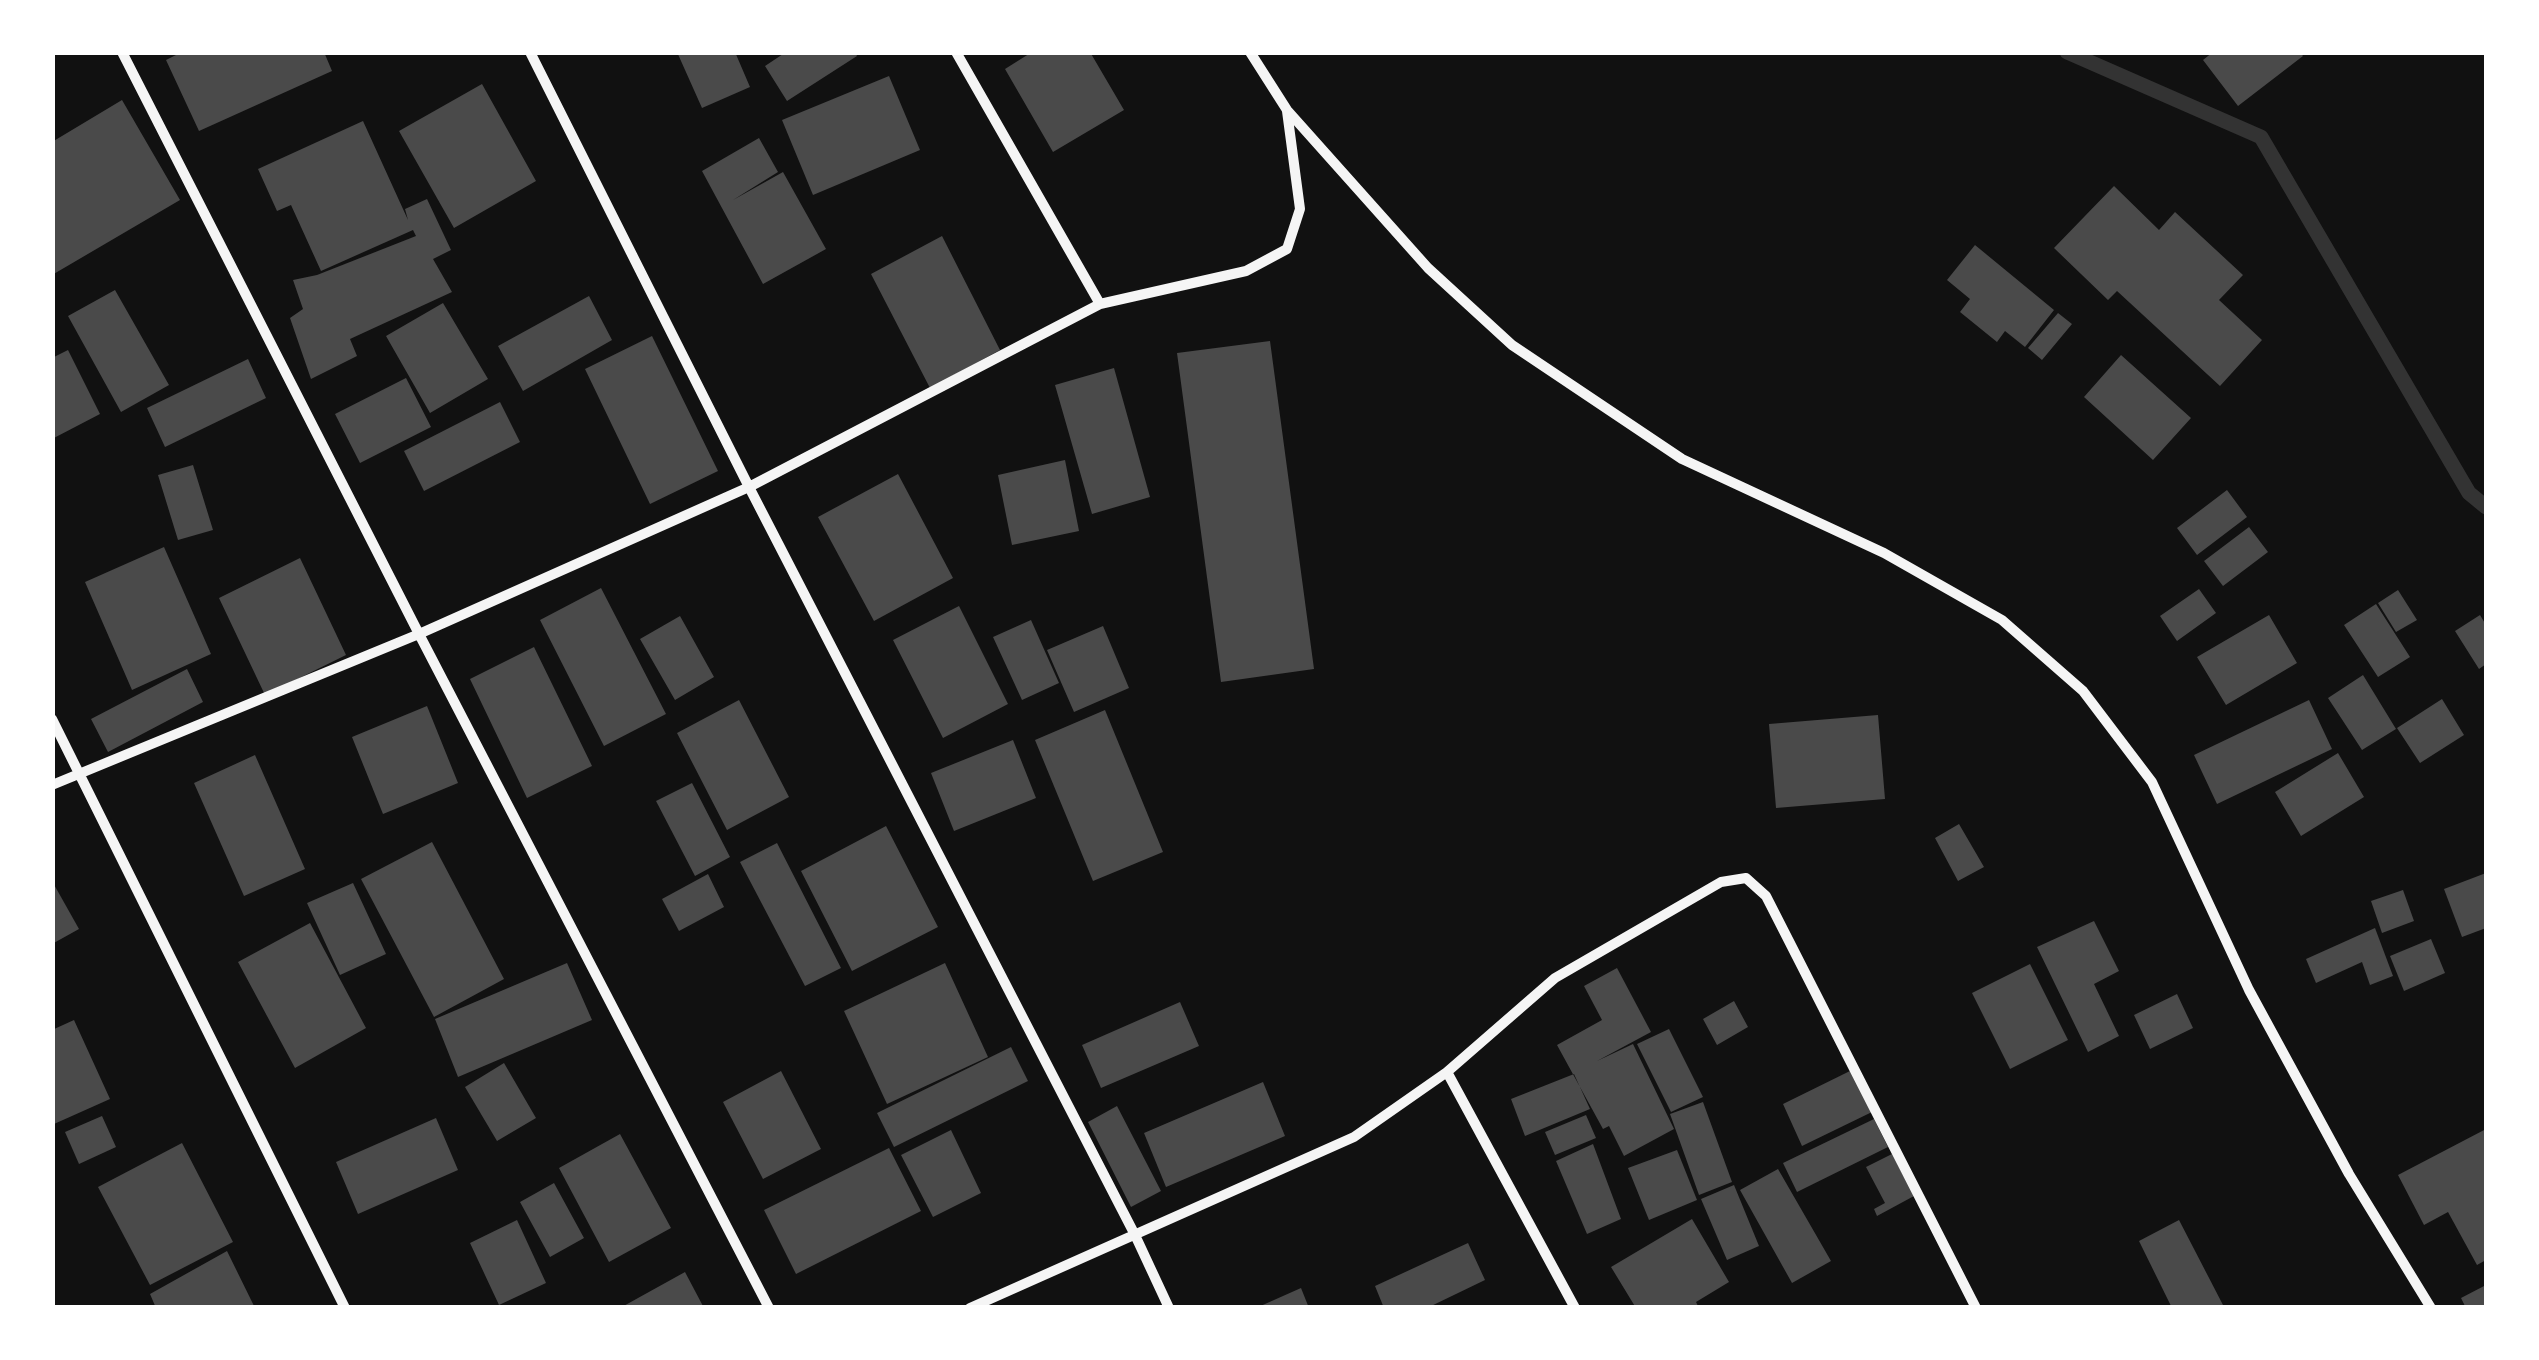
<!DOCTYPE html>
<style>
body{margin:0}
#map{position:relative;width:2539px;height:1360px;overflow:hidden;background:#111;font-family:"DM Sans",sans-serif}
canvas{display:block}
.frame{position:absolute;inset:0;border:55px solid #fff;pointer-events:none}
</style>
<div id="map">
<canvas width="2539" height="1360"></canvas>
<div class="frame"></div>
</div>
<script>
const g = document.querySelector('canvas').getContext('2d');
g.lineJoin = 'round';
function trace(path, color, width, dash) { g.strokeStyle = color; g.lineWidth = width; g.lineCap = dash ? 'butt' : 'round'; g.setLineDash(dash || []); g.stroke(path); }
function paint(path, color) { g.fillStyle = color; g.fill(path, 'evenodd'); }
trace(new Path2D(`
 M 2067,52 L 2261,137 L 2469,493 L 2486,507`), '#333', 15);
paint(new Path2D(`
 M 182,52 L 324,52 L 332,71 L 199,131 L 166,60 Z
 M 677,52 L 735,52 L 750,87 L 702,108 Z
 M 786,52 L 855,52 L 857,56 L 787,101 L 765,66 Z
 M 1032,52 L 1090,52 L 1124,110 L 1053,152 L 1005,69 Z
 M 2213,52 L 2300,52 L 2303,56 L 2238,106 L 2203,60 Z
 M 889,76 L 920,150 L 813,195 L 782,120 Z
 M 482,84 L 536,181 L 454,228 L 399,131 Z
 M 122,100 L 180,200 L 52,275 L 52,142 Z
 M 363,121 L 408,220 L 405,209 L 427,199 L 451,250 L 433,259 L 452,292 L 350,339 L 357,356 L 311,379 L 290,318 L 303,309 L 293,280 L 317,275 L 416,236 L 413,230 L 321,271 L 291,205 L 277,211 L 258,169 Z
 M 759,138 L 778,172 L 733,200 L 783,172 L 826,249 L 763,284 L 702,171 Z
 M 2114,186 L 2159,230 L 2175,212 L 2243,275 L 2219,300 L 2262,340 L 2220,386 L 2117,291 L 2108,300 L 2054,248 Z
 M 942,236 L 1000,350 L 930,388 L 871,274 Z
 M 1975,245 L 2054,310 L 2025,347 L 2005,331 L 1997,342 L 1960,312 L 1970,299 L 1947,280 Z
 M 115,290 L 169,385 L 121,412 L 68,316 Z
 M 589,296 L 612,340 L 523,391 L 498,346 Z
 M 443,303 L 488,379 L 430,413 L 386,336 Z
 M 2058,313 L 2072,324 L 2042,360 L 2028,348 Z
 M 652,336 L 718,471 L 650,504 L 585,369 Z
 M 1270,341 L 1314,669 L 1221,682 L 1177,353 Z
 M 68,350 L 100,414 L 52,439 L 52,358 Z
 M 2121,355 L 2191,418 L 2153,460 L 2084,397 Z
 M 248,359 L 266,398 L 165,447 L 147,408 Z
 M 1114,368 L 1150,497 L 1092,514 L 1055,385 Z
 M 406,378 L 431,427 L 360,463 L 335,414 Z
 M 500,402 L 520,442 L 424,491 L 404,451 Z
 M 1065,460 L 1079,531 L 1012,545 L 998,475 Z
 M 193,465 L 213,530 L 178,540 L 158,475 Z
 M 898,474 L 953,578 L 874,621 L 818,517 Z
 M 2227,490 L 2247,517 L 2197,555 L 2177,528 Z
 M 2249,527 L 2268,552 L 2223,586 L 2204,561 Z
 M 164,547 L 211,654 L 132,690 L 85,582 Z
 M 300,558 L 346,655 L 265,695 L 219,598 Z
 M 601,588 L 666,714 L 604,746 L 540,620 Z
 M 2199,589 L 2216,613 L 2177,641 L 2160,616 Z
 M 2398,590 L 2417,620 L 2396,632 L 2378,603 Z
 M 2376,604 L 2410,657 L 2378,677 L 2344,625 Z
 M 959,606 L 1008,704 L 943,738 L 893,640 Z
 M 2269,615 L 2297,663 L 2226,705 L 2197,657 Z
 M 2480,615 L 2486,625 L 2486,664 L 2479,669 L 2455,631 Z
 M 680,616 L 714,677 L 675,700 L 640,639 Z
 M 1031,620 L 1059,683 L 1022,700 L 993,637 Z
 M 1103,626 L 1129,688 L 1074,712 L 1047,650 Z
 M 534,647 L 592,766 L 527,798 L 470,679 Z
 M 187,669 L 203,702 L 108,752 L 91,719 Z
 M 2363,675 L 2396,729 L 2362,750 L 2328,698 Z
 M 2442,699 L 2464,735 L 2420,763 L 2397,728 Z
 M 739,700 L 789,797 L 727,830 L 677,733 Z
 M 2309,700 L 2332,749 L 2217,804 L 2194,755 Z
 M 427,706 L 458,783 L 383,814 L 352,737 Z
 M 1105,710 L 1163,852 L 1093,881 L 1035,740 Z
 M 1878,715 L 1885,799 L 1776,808 L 1769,724 Z
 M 1013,740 L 1036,798 L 954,831 L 931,773 Z
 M 2338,753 L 2364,797 L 2301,836 L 2275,792 Z
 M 255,755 L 305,869 L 244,896 L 194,783 Z
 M 692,783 L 730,857 L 695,876 L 656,801 Z
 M 1959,824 L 1984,867 L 1958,881 L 1935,838 Z
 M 886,826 L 938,927 L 852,971 L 801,871 Z
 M 432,842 L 504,979 L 434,1017 L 361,879 Z
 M 777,843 L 841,968 L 805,986 L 740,862 Z
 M 2486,873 L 2486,928 L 2462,937 L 2444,889 Z
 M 708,874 L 724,907 L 679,931 L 662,899 Z
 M 52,881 L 79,929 L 52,944 Z
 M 353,883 L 386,954 L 340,975 L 307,903 Z
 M 2403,890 L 2414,921 L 2382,933 L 2371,901 Z
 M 2094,921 L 2119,971 L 2094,984 L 2119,1036 L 2088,1052 L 2037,947 Z
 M 310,923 L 366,1028 L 295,1068 L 238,962 Z
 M 2375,928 L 2393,976 L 2370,985 L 2362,962 L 2316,983 L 2306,959 Z
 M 2431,939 L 2445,973 L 2404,991 L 2390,956 Z
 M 567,963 L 592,1020 L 458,1077 L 435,1019 Z
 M 945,963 L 988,1057 L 887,1104 L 844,1011 Z
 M 2030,964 L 2068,1040 L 2010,1069 L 1972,993 Z
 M 1617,968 L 1651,1032 L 1597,1061 L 1633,1044 L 1674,1129 L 1624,1156 L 1609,1126 L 1603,1129 L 1557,1045 L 1602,1020 L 1584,986 Z
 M 2177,994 L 2193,1028 L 2150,1049 L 2134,1015 Z
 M 1734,1001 L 1748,1027 L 1717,1045 L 1703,1019 Z
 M 1180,1002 L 1199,1046 L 1101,1088 L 1082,1045 Z
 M 74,1020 L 110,1099 L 54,1124 L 52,1030 Z
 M 1669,1029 L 1703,1097 L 1671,1112 L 1637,1044 Z
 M 1011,1047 L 1028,1081 L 894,1147 L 877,1113 Z
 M 504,1063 L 536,1118 L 497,1141 L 465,1087 Z
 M 1852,1070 L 1872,1112 L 1802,1146 L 1783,1104 Z
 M 781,1071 L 821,1149 L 763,1179 L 723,1102 Z
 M 1574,1074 L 1590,1109 L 1525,1136 L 1511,1099 Z
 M 1263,1082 L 1285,1136 L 1166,1187 L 1144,1133 Z
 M 1703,1102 L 1732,1182 L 1699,1195 L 1670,1114 Z
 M 1117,1106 L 1161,1191 L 1131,1207 L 1088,1122 Z
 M 1586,1115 L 1596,1138 L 1555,1155 L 1545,1132 Z
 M 102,1116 L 116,1147 L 79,1164 L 65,1132 Z
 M 436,1118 L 458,1170 L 358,1214 L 336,1162 Z
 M 1874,1119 L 1888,1147 L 1797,1192 L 1783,1163 Z
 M 2486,1129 L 2486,1260 L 2477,1265 L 2448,1212 L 2424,1225 L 2398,1175 Z
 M 951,1130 L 981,1193 L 933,1217 L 901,1155 Z
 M 620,1134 L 671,1228 L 609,1262 L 559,1168 Z
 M 182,1143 L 233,1242 L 150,1285 L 98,1187 Z
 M 1593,1144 L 1621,1219 L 1587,1234 L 1556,1161 Z
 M 889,1148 L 921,1211 L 796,1274 L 764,1210 Z
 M 1677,1150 L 1697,1200 L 1649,1220 L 1628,1168 Z
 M 1892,1154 L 1914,1196 L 1877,1216 L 1874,1209 L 1885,1203 L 1866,1167 Z
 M 1778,1169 L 1831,1261 L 1792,1283 L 1740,1190 Z
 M 554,1183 L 584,1238 L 550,1257 L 520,1202 Z
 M 1734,1185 L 1759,1246 L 1727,1260 L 1701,1199 Z
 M 1692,1219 L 1729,1282 L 1696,1302 L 1699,1308 L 1636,1308 L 1611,1267 Z
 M 517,1220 L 546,1283 L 499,1305 L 470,1243 Z
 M 2179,1220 L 2223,1305 L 2217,1308 L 2172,1308 L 2139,1241 Z
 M 1468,1243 L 1485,1280 L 1427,1308 L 1384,1308 L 1375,1286 Z
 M 227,1251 L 255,1308 L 156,1308 L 150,1294 Z
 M 685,1272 L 704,1308 L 620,1308 Z
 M 2486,1285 L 2486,1308 L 2466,1308 L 2461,1298 Z
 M 1301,1288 L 1309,1308 L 1256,1308 Z`), '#4a4a4a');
trace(new Path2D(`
 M 122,52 L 419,634 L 769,1308
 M 530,52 L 749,487 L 1135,1235 L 1169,1308
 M 956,52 L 1100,304
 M 1250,52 L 1287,110 L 1428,268 L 1512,345 L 1682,459 L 1884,553 L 2002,620 L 2083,691 L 2152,782 L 2249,990 L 2349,1174 L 2431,1308
 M 52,719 L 345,1308
 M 52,785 L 419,634 L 749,487 L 1100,304 L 1246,271 L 1287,249 L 1300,209 L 1287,111
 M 1447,1072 L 1575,1308
 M 970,1308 L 1354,1137 L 1447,1072 L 1555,978 L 1721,882 L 1746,878 L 1766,896 L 1976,1308`), '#f5f5f5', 10);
</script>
